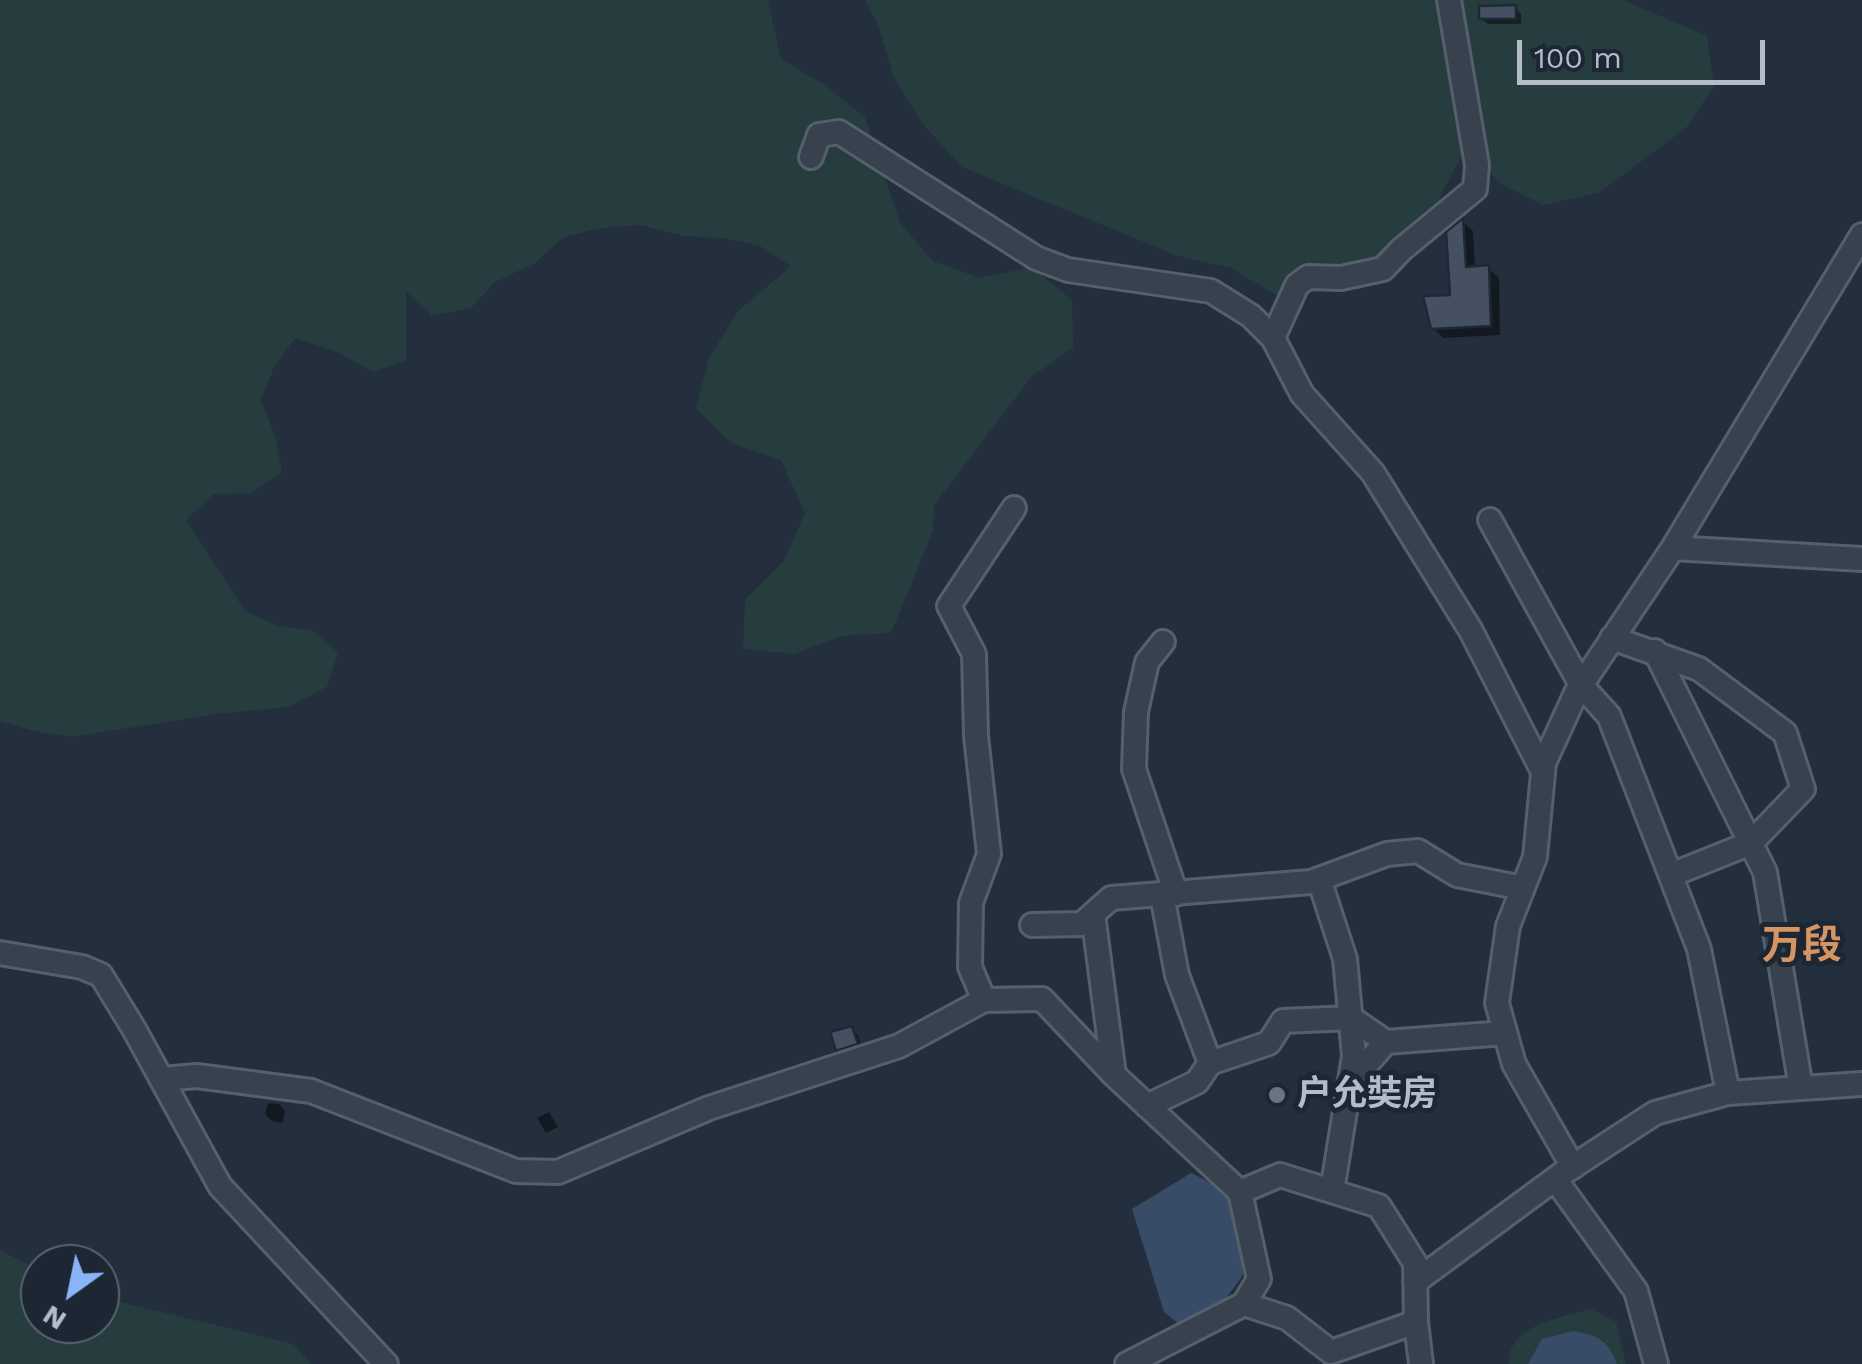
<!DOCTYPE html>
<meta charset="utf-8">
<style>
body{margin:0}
#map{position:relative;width:1862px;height:1364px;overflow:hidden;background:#242f3e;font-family:"Work Sans",sans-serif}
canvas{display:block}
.north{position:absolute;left:20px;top:1244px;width:100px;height:100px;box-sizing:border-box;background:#1d2633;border:2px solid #59626f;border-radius:50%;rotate:213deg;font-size:28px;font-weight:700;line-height:40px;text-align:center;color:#b4bcc9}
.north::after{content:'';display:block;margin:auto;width:35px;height:45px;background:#8ab4f8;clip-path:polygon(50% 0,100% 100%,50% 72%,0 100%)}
.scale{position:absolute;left:1517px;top:40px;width:248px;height:45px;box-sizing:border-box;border:5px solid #b4bcc9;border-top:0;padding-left:12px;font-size:30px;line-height:35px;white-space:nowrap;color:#b4bcc9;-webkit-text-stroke:8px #1d2633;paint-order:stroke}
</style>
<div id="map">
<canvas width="1862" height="1364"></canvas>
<div class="north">N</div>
<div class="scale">100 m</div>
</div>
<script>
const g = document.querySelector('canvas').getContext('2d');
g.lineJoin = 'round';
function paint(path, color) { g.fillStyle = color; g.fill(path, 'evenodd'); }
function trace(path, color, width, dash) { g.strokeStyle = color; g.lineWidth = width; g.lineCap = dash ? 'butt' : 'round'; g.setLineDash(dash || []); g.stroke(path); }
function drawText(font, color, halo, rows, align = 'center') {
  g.font = font + ' "Work Sans","Noto Sans SC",sans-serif'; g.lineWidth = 10; g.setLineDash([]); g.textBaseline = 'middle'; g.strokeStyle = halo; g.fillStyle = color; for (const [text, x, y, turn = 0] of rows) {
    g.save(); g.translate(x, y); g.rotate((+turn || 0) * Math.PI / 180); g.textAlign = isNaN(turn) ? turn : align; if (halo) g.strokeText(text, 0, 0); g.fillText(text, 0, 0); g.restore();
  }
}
paint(new Path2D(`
 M 0,0 L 768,0 L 781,59 L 823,84 L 865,117 L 900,223 L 933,261 L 980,278 L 1032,267 L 1072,300 L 1073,348 L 1032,376 L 934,505 L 933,531 L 891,633 L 841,636 L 794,654 L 743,649 L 745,600 L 784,561 L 805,513 L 781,460 L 731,443 L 696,408 L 709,358 L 737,312 L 791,266 L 760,246 L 724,238 L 685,236 L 641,225 L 600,228 L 562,238 L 535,263 L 495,282 L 471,308 L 432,316 L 406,291 L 406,360 L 373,372 L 338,352 L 295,338 L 274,367 L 261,400 L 275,436 L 282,472 L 251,493 L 214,494 L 186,520 L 245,611 L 278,626 L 312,630 L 338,653 L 327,687 L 288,707 L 215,714 L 72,737 L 33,731 L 0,721 Z
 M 865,0 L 1623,0 L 1707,36 L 1714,86 L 1686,128 L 1599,193 L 1543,205 L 1497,182 L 1470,139 L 1422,232 L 1377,257 L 1324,268 L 1278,296 L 1231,268 L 1178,256 L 962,167 L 921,122 L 894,78 L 879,27 Z
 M 0,1250 L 40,1271 L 40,1324 L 100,1324 L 100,1297 L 293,1344 L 311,1364 L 0,1364 Z
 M 1591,1309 L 1616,1322 L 1626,1364 L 1509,1364 C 1508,1324 1561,1318 1591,1309 Z`), '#263c3f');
paint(new Path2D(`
 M 1191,1173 C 1245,1197 1240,1223 1243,1275 L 1216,1312 L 1192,1317 L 1184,1328 L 1164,1312 L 1132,1209 Z
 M 1573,1331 C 1596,1335 1609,1340 1617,1364 L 1528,1364 L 1542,1339 Z`), '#394c67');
paint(new Path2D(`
 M 1515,8 L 1521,14 L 1521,24 L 1488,24 L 1481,18 Z
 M 1463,222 L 1473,231 L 1475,269 L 1488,268 L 1499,278 L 1500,335 L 1443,338 L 1433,328 L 1453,297 Z
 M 851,1029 L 858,1035 L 862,1050 L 845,1056 L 838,1049 Z
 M 268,1103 L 279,1104 L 285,1111 L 283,1123 L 272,1121 L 265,1114 Z
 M 549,1112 L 558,1127 L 546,1133 L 537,1118 Z`), '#0007');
const building = new Path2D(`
 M 1516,5 L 1516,19 L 1479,19 L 1479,6 Z
 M 1463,218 L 1466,267 L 1489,265 L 1491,326 L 1431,329 L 1423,296 L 1450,295 L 1446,232 Z
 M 852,1026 L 858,1044 L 836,1051 L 830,1032 Z`);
paint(building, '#455162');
trace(building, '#1f2835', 2.5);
const minor = new Path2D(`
 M 811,157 L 819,135 L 839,132 L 1036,258 L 1068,270 L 1211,291 L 1251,316 L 1273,338 L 1302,394 L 1373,473 L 1471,631 L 1543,772
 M 1273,338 L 1297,285 L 1308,277 L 1341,278 L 1383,269 L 1401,250 L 1475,189 L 1477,165 L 1449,0
 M 1014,508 L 949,606 L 974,654 L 976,736 L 989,854 L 971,903 L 970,967 L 984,1000 L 1042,999 L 1114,1075 L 1240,1192
 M 1490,520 L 1581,685 L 1609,716 L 1699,949 L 1728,1093
 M 1673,548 L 1862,559
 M 1612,638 L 1699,669 L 1785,733 L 1803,789 L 1751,843 L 1671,875
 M 1163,642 L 1147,662 L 1136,712 L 1134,769 L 1176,894
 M 1655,651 L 1765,872 L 1801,1088
 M 1319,879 L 1345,959 L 1354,1056 L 1332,1191
 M 1162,895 L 1177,975 L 1210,1063
 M 1093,914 L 1114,1075
 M 1032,925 L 1082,924 L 1111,898 L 1311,882 L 1387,854 L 1418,851 L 1457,875 L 1523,888
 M 0,953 L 82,967 L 101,975 L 134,1029 L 220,1186 L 386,1364
 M 162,1079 L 197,1076 L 311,1091 L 516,1171 L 558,1172 L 709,1108 L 899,1046 L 984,1000
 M 1350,1083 L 1386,1042 L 1505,1033
 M 1147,1106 L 1197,1082 L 1210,1063 L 1269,1043 L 1283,1021 L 1351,1018 L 1386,1042
 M 1573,1167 L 1514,1064 L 1497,1003 L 1508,926 L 1535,857 L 1544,763 L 1576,693 L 1673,548 L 1862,235
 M 1555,1179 L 1636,1291 L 1656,1364
 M 1415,1282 L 1563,1173 L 1655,1113 L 1728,1093 L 1862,1084
 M 1416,1322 L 1421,1364
 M 1127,1364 L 1244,1304 L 1259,1279 L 1240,1192 L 1280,1175 L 1379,1206 L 1415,1263 L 1416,1322 L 1331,1352 L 1287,1318 L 1244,1304`);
trace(minor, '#565f6c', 28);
trace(minor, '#38414e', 22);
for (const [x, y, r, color] of [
 [1277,1095,10,"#6b7280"]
]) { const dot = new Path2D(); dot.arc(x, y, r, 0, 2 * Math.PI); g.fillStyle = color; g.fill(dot); trace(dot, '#1d2633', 4); }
drawText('bold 35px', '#b4bcc9', '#1d2633', [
 ["户允奘房",1297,1095]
], 'left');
drawText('bold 40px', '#d59563', '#1d2633', [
 ["万段",1802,946]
]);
</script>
